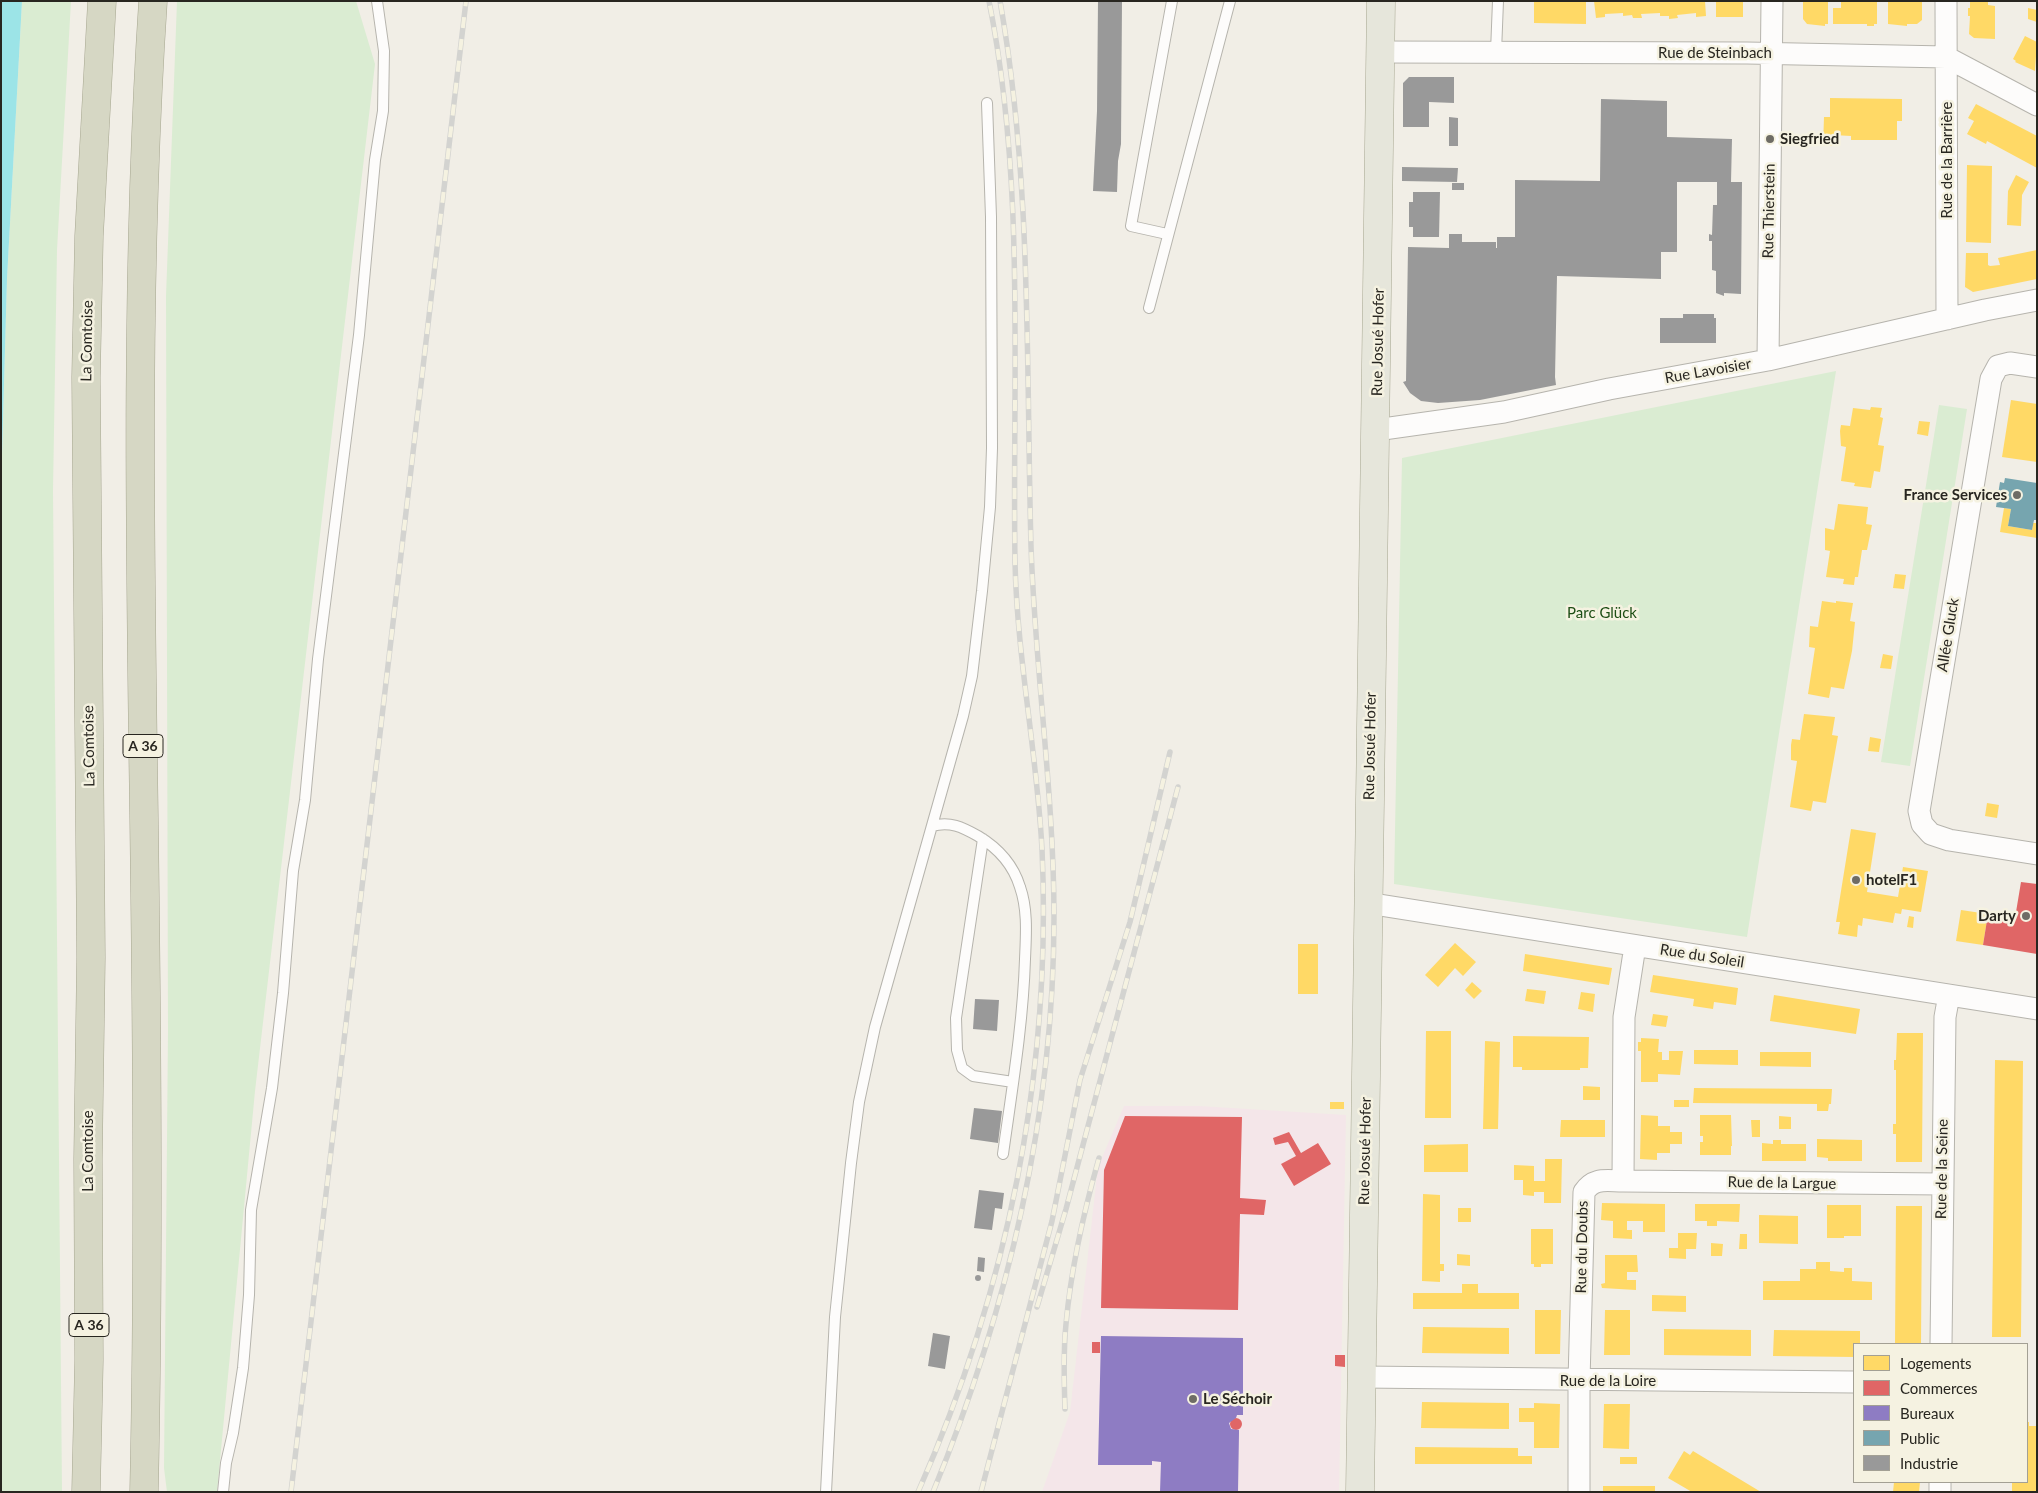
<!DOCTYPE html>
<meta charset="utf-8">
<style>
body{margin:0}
#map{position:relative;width:2038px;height:1493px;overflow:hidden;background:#f1eee6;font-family:Lato,sans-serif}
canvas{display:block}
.frame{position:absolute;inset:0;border:2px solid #282620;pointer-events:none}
.legend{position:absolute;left:1853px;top:1343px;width:175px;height:140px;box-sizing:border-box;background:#f5f2e1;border:1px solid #a3a094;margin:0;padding:6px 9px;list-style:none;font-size:15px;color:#282620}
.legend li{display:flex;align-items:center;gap:10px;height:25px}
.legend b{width:25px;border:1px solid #a3a094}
</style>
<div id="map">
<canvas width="2038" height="1493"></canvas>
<div class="frame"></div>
<ul class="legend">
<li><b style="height:14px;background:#ffd966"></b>Logements</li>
<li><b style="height:14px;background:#e06666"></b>Commerces</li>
<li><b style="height:14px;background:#8e7cc3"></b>Bureaux</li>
<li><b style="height:14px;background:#76a5af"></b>Public</li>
<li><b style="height:14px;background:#999"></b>Industrie</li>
</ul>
</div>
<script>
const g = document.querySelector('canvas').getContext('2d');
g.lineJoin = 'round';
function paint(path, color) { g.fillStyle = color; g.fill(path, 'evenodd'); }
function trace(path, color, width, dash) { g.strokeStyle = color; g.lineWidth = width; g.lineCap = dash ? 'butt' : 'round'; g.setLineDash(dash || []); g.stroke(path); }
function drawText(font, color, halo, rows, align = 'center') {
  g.font = font + ' Lato,sans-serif'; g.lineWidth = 5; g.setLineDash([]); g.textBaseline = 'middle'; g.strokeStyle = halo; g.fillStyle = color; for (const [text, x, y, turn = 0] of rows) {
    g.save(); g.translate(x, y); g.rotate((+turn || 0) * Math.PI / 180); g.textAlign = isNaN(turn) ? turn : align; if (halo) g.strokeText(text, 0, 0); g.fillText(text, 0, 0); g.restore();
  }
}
paint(new Path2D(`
 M 1124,1106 L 1199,1106 L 1346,1115 L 1339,1492 L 1042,1492 L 1070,1412 L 1098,1167 Z`), '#f4e6e9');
paint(new Path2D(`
 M 22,1 L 71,1 L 57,250 L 53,491 L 62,1492 L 1,1492 L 1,490 L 7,279 Z
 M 177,1 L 356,1 L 375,64 L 255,1091 L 217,1492 L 167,1492 L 164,1468 L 168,1030 L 166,296 Z
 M 1836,371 L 1747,937 L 1394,884 L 1402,458 Z
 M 1939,405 L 1967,409 L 1910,766 L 1881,762 Z`), '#daecd2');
paint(new Path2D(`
 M 1,1 L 22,1 L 7,279 L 1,490 Z`), '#9ce4e7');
paint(new Path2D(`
 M 1534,1 L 1586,1 L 1586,24 L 1534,23 Z
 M 1594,1 L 1705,1 L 1706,16 L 1696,17 L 1696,13 L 1677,15 L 1678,18 L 1669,19 L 1669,16 L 1660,16 L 1660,13 L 1641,14 L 1642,18 L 1633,18 L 1632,15 L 1623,16 L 1623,13 L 1605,14 L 1605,17 L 1596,18 Z
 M 1716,1 L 1743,1 L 1743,17 L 1716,17 Z
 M 1803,1 L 1828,1 L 1828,24 L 1825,24 L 1825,26 L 1807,24 L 1803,19 Z
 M 1841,1 L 1877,1 L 1877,24 L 1874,24 L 1874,26 L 1867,26 L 1867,24 L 1833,24 L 1833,8 L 1841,8 Z
 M 1888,1 L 1922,1 L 1922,20 L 1917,24 L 1907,24 L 1907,26 L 1888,24 Z
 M 1970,1 L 1988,1 L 1988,5 L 1995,6 L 1995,39 L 1974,38 L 1969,34 L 1970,16 L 1968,16 L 1968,8 L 1970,8 Z
 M 2028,8 L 2037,10 L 2037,22 L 2028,19 Z
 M 2025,36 L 2037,42 L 2035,71 L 2015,62 L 2016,61 L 2013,59 Z
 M 1830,98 L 1902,99 L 1902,121 L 1897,121 L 1897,140 L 1851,140 L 1851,136 L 1833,135 L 1833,146 L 1823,146 L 1824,117 L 1830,117 Z
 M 1976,104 L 2037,136 L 2037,168 L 1987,141 L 1986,144 L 1967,134 L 1974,121 L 1968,118 Z
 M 1967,165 L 1992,166 L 1991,243 L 1966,242 Z
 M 2016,175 L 2029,182 L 2022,195 L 2021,226 L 2007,225 L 2008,191 Z
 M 2037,250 L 2037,279 L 1973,292 L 1965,287 L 1966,253 L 1988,253 L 1988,265 L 1990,266 L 2000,265 L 1998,258 Z
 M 2011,400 L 2037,404 L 2037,462 L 2002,457 Z
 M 1871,407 L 1882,408 L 1880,417 L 1883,418 L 1878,445 L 1884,446 L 1880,472 L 1874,471 L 1871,488 L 1854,486 L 1855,483 L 1841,481 L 1846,447 L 1841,446 L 1840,431 L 1841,425 L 1850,426 L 1853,408 L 1870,410 Z
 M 1919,421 L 1930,422 L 1928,436 L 1917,434 Z
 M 1838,504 L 1868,507 L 1866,524 L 1872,525 L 1867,550 L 1862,550 L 1858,577 L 1855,577 L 1854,585 L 1843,584 L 1844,579 L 1826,577 L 1830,551 L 1825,550 L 1825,528 L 1834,530 Z
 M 2004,508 L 2011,509 L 2008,526 L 2032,530 L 2033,523 L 2037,523 L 2037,538 L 2000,532 Z
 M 1895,574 L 1906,575 L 1904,589 L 1893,588 Z
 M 1822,601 L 1836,603 L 1836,601 L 1853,603 L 1850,621 L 1855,622 L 1852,651 L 1844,689 L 1831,687 L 1829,698 L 1808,694 L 1815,648 L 1809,647 L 1810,626 L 1818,627 Z
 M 1883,654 L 1893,656 L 1891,669 L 1880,668 Z
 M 1804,714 L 1835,717 L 1832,735 L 1838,736 L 1826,803 L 1813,801 L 1811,811 L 1790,807 L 1797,761 L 1791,760 L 1791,745 L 1792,739 L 1800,740 Z
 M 1870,737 L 1881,739 L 1879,752 L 1868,751 Z
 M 1987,803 L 1999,805 L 1997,818 L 1985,816 Z
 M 1851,829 L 1876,833 L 1867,892 L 1898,897 L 1903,867 L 1928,871 L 1921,912 L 1902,909 L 1901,914 L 1895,913 L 1893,923 L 1863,918 L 1862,926 L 1858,925 L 1857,937 L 1838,934 L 1840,922 L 1836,922 Z
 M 1961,910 L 1988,914 L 1983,945 L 1956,941 Z
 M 1909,916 L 1914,917 L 1913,928 L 1907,927 Z
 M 1455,943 L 1476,962 L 1463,976 L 1455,968 L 1438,987 L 1425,975 Z
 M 1298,944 L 1318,944 L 1318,994 L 1298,994 Z
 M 1525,954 L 1612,968 L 1609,985 L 1523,971 Z
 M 1653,975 L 1738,988 L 1736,1005 L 1714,1002 L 1713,1009 L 1693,1006 L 1694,999 L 1650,992 Z
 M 1472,982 L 1482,991 L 1474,999 L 1465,990 Z
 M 1527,989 L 1546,991 L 1544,1004 L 1525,1001 Z
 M 1581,992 L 1595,994 L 1593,1012 L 1578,1009 Z
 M 1774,995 L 1860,1009 L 1856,1034 L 1770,1021 Z
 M 1653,1014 L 1668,1016 L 1666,1027 L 1651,1025 Z
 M 1426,1031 L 1451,1031 L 1451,1118 L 1425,1118 Z
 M 1897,1033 L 1923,1033 L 1922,1162 L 1896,1162 L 1896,1134 L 1893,1134 L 1893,1124 L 1896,1124 L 1896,1070 L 1894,1070 L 1894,1060 L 1896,1060 Z
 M 1513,1036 L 1589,1037 L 1588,1068 L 1580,1068 L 1580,1070 L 1522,1070 L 1522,1067 L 1513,1067 Z
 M 1641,1038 L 1659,1039 L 1658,1052 L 1662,1052 L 1662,1060 L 1669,1060 L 1669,1051 L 1683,1051 L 1680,1075 L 1658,1074 L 1658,1082 L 1641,1082 L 1641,1051 L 1638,1051 L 1638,1042 L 1641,1042 Z
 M 1485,1041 L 1500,1042 L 1498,1129 L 1483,1129 Z
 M 1694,1050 L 1738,1050 L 1738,1065 L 1694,1064 Z
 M 1760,1052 L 1811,1052 L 1811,1067 L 1760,1066 Z
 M 1995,1060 L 2023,1061 L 2021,1337 L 1992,1337 Z
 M 1583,1086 L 1600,1087 L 1600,1100 L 1583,1100 Z
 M 1694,1088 L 1832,1089 L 1831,1104 L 1829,1104 L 1828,1111 L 1817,1111 L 1817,1104 L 1693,1103 Z
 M 1674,1100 L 1689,1100 L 1689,1107 L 1674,1107 Z
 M 1330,1102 L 1344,1102 L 1344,1109 L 1330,1109 Z
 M 1641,1115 L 1658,1116 L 1658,1126 L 1670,1126 L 1670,1132 L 1682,1132 L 1682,1144 L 1670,1144 L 1670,1153 L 1657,1153 L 1657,1160 L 1640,1159 Z
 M 1700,1115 L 1731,1115 L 1732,1146 L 1731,1146 L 1731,1155 L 1700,1155 L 1700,1142 L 1703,1142 L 1703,1136 L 1700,1136 Z
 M 1779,1116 L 1791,1117 L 1791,1129 L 1779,1129 Z
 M 1561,1120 L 1605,1120 L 1605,1137 L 1560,1137 Z
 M 1751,1120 L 1760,1120 L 1760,1137 L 1752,1137 Z
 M 1817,1139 L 1862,1140 L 1862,1161 L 1828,1161 L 1828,1158 L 1817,1157 Z
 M 1773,1140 L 1781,1140 L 1781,1144 L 1806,1144 L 1806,1161 L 1762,1161 L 1762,1143 L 1773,1144 Z
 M 1468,1144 L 1468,1172 L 1424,1172 L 1424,1145 Z
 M 1545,1159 L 1562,1159 L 1561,1203 L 1544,1203 L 1544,1192 L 1534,1192 L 1534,1196 L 1523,1195 L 1523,1180 L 1514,1180 L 1514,1165 L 1534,1166 L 1534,1181 L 1545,1181 Z
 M 1423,1194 L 1440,1195 L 1440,1264 L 1444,1264 L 1444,1271 L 1440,1271 L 1440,1282 L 1422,1281 Z
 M 1602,1203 L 1665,1204 L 1665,1232 L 1643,1232 L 1643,1221 L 1627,1221 L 1627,1230 L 1632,1230 L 1632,1239 L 1613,1238 L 1613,1221 L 1601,1220 Z
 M 1695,1204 L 1740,1204 L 1739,1222 L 1717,1221 L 1717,1226 L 1707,1226 L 1707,1221 L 1695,1221 Z
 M 1827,1205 L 1861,1205 L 1861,1236 L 1844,1236 L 1844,1238 L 1827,1238 Z
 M 1896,1206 L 1922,1206 L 1921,1344 L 1895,1344 Z
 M 1458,1208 L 1471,1208 L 1471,1222 L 1458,1222 Z
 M 1759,1215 L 1798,1216 L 1798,1244 L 1759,1243 Z
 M 1531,1229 L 1553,1229 L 1553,1264 L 1541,1264 L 1541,1267 L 1534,1267 L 1534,1264 L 1531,1264 Z
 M 1678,1233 L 1697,1233 L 1696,1249 L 1686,1249 L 1686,1259 L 1669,1258 L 1669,1248 L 1678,1248 Z
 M 1740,1234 L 1747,1234 L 1747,1249 L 1739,1249 Z
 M 1711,1243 L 1723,1244 L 1722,1256 L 1711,1256 Z
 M 1457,1254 L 1470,1255 L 1470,1266 L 1457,1265 Z
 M 1605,1255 L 1637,1255 L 1638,1272 L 1627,1272 L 1627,1280 L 1636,1280 L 1636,1290 L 1602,1288 L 1601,1284 L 1605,1283 Z
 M 1816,1262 L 1830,1262 L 1830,1271 L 1844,1272 L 1844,1268 L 1852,1268 L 1852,1281 L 1872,1282 L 1872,1300 L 1763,1300 L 1763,1281 L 1800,1281 L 1800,1269 L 1816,1269 Z
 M 1462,1284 L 1478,1284 L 1478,1293 L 1519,1293 L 1519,1309 L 1413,1309 L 1413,1293 L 1462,1293 Z
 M 1652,1295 L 1686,1296 L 1686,1312 L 1652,1311 Z
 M 1535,1310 L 1561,1310 L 1560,1354 L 1535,1354 Z
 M 1605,1310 L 1630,1310 L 1630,1355 L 1604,1355 Z
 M 1423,1327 L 1509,1328 L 1509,1354 L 1422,1353 Z
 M 1664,1329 L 1751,1330 L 1751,1356 L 1664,1355 Z
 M 1774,1330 L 1860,1331 L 1860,1344 L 1854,1344 L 1854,1357 L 1773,1356 Z
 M 1422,1402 L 1509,1403 L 1509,1429 L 1421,1428 Z
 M 1534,1403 L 1560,1404 L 1559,1448 L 1534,1448 L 1534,1422 L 1519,1422 L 1519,1408 L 1534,1408 Z
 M 1604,1404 L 1630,1404 L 1629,1449 L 1603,1448 Z
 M 2027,1422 L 2029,1422 L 2029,1426 L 2037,1426 L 2037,1492 L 2012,1492 L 2012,1482 L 2027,1482 Z
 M 1415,1447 L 1518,1448 L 1518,1456 L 1532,1456 L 1532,1464 L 1415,1464 Z
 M 1684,1451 L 1690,1455 L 1693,1451 L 1761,1492 L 1692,1492 L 1668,1478 Z
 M 1620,1457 L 1637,1457 L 1637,1464 L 1620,1464 Z
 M 1894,1482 L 1920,1482 L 1919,1492 L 1893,1492 Z
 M 1603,1486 L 1655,1486 L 1655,1492 L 1603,1492 Z`), '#ffd966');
paint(new Path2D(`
 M 2021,882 L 2037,884 L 2037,954 L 1983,945 L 1988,914 L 2015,918 Z
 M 1125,1116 L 1242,1117 L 1240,1198 L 1266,1200 L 1264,1215 L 1240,1214 L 1238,1310 L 1101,1308 L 1104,1170 Z
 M 1289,1132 L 1301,1153 L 1318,1143 L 1331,1164 L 1294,1186 L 1281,1164 L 1296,1156 L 1288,1142 L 1275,1145 L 1273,1138 Z
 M 1092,1342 L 1100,1342 L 1100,1353 L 1092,1353 Z
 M 1335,1355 L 1345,1355 L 1345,1367 L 1335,1366 Z
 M1230 1424a6 6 0 1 1 12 0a6 6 0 1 1-12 0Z`), '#e06666');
paint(new Path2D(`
 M 1101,1336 L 1243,1338 L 1243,1415 L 1237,1415 L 1236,1418 L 1229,1423 L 1231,1429 L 1239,1430 L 1239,1433 L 1238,1492 L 1160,1492 L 1161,1462 L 1152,1461 L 1152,1465 L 1098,1465 Z`), '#8e7cc3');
paint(new Path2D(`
 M 2005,478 L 2037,483 L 2037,520 L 2034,520 L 2032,530 L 2008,526 L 2011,509 L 1996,507 L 2000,482 L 2004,483 Z`), '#76a5af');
paint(new Path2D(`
 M 1098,1 L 1122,1 L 1121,144 L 1118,161 L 1117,192 L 1093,191 L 1097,111 Z
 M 1409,77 L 1454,77 L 1454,103 L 1429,102 L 1429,127 L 1403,127 L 1403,83 Z
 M 1601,99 L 1667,101 L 1667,137 L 1732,139 L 1731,182 L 1742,182 L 1741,294 L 1724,293 L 1724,296 L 1716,293 L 1716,271 L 1712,270 L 1712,241 L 1709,241 L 1709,234 L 1712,235 L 1713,205 L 1717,205 L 1717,182 L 1677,182 L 1677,252 L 1661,252 L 1661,279 L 1557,276 L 1555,377 L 1556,385 L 1480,400 L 1438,403 L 1421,401 L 1410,393 L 1403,382 L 1406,381 L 1408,247 L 1449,248 L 1449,234 L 1462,234 L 1462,242 L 1496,242 L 1496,248 L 1497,248 L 1497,237 L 1515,237 L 1515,180 L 1600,181 Z
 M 1449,117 L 1458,118 L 1458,146 L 1449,146 Z
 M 1402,167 L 1458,168 L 1457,182 L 1402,181 Z
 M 1452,183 L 1464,183 L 1464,190 L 1452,190 Z
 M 1413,192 L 1440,192 L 1439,237 L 1413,237 L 1413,227 L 1409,227 L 1409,202 L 1413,202 Z
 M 1683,314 L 1714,314 L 1714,318 L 1716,318 L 1716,343 L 1660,343 L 1660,318 L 1683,318 Z
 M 975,999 L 999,1000 L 997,1031 L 973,1029 Z
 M 974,1108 L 1002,1111 L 998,1143 L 970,1139 Z
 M 979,1190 L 1004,1193 L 1002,1209 L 995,1208 L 992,1230 L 974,1228 Z
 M 978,1257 L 985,1258 L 984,1272 L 977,1271 Z
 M975 1278a3 3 0 1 1 6 0a3 3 0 1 1-6 0Z
 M 933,1333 L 950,1336 L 945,1369 L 928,1366 Z`), '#999');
const service = new Path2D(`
 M 1496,52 L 1498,1
 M 1167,234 L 1131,226 L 1172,1
 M 1149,308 L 1230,1
 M 932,826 C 950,821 962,827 978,836 C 998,848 1013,864 1020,887 C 1028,910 1026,935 1025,959 C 1023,1024 1012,1089 1003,1154
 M 983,839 L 956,1018 L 957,1050 L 962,1068 L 973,1076 L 1013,1082
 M 223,1492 L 226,1463 L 233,1433 L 243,1368 L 249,1295 L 251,1210 L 272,1088 L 283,993 L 293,871 L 305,800 L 318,659 L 359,335 L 375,160 L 383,111 L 384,51 L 377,1
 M 826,1492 L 835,1317 L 851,1163 L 859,1102 L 875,1027 L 963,716 L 972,676 L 982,591 L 990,507 L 992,448 L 991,217 L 987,103`);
const minor = new Path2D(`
 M 1946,1 L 1947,319
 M 1381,52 L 1747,53 L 1946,57 L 2037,105
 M 1768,360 L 1772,1
 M 2037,367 L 2010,363 L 1998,366 L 1991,379 L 1919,811 L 1922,824 L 1931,834 L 1949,840 L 2037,854
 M 1376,430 L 1504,412 L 1609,389 L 1768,360 L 1985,310 L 2037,300
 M 1367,903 L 2037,1009
 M 1623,1181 L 1942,1184
 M 1941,1344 L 1945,1017 L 1949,995
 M 1361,1377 L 1854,1382
 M 1579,1492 L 1579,1381 L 1584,1192 C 1594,1177 1606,1181 1623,1181 L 1624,1017 L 1635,946
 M 1940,1492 L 1940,1482`);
const primary = new Path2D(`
 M 1360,1492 C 1365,995 1377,498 1381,1`);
const motorway = new Path2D(`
 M 86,1492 L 89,1360 L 88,1159 L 91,957 L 86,377 L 89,236 L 102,1
 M 144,1492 C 149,1267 147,1042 144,818 C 140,545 135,273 153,1`);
trace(service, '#b6b4ad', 12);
trace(minor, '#b6b4ad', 23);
trace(primary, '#a6a690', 29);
trace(motorway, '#a6a690', 29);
trace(service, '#fdfcfb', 10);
trace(minor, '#fdfcfb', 21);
trace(primary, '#e6e6db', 28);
trace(motorway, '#d6d7c4', 28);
const rail = new Path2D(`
 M 1037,1307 L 1066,1209 L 1178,787
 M 1065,1409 C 1064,1380 1063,1352 1066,1324 C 1071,1268 1084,1211 1099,1158
 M 291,1492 L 466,1
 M 918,1492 C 1008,1289 1052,1071 1042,849 C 1037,753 1017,658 1015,562 C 1012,375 1026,186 989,1
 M 933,1492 C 1008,1310 1054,1114 1054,917 C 1054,793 1035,670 1031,546 C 1026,364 1032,181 1000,1
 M 981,1492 L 1052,1221 L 1080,1080 L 1130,922 L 1170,752`);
trace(rail, '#d3d3d0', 5.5);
trace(rail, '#f5f2e1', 4, [11]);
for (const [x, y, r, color] of [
 [1770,139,5,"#6e6c65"],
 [2017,495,5,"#6e6c65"],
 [1856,880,5,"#6e6c65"],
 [2026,916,5,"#6e6c65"],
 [1193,1399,5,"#6e6c65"]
]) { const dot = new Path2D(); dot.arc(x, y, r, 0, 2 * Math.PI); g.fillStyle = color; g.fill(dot); trace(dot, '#f5f2e1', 2); }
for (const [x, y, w] of [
 [143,746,40],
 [89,1325,40]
]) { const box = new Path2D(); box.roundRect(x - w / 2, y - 11.5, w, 23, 4); g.fillStyle = '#f5f2e1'; g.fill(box); trace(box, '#282620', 1); }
drawText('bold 14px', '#282620', null, [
 ["A 36",143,746],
 ["A 36",89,1325]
]);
drawText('15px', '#282620', '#f5f2e1', [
 ["Rue de Steinbach",1715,53],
 ["Rue de la Barrière",1947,160,-90],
 ["Rue Thierstein",1769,211,-89],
 ["La Comtoise",87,341,-89],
 ["Rue Josué Hofer",1378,342,-89],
 ["Rue Lavoisier",1708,371,-10],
 ["Allée Gluck",1948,635,-81],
 ["La Comtoise",89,746,-91],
 ["Rue Josué Hofer",1370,746,-89],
 ["Rue du Soleil",1702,956,9],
 ["La Comtoise",88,1151,-90],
 ["Rue Josué Hofer",1365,1151,-89],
 ["Rue de la Seine",1942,1169,-89],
 ["Rue de la Largue",1782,1183,1],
 ["Rue du Doubs",1582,1247,-89],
 ["Rue de la Loire",1608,1381]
]);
drawText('bold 15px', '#282620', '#f5f2e1', [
 ["Siegfried",1780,139],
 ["France Services",2007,495,"right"],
 ["hotelF1",1866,880],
 ["Darty",2016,916,"right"],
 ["Le Séchoir",1203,1399]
], 'left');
drawText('15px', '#1d4e15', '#f5f2e1', [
 ["Parc Glück",1602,613]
]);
</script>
